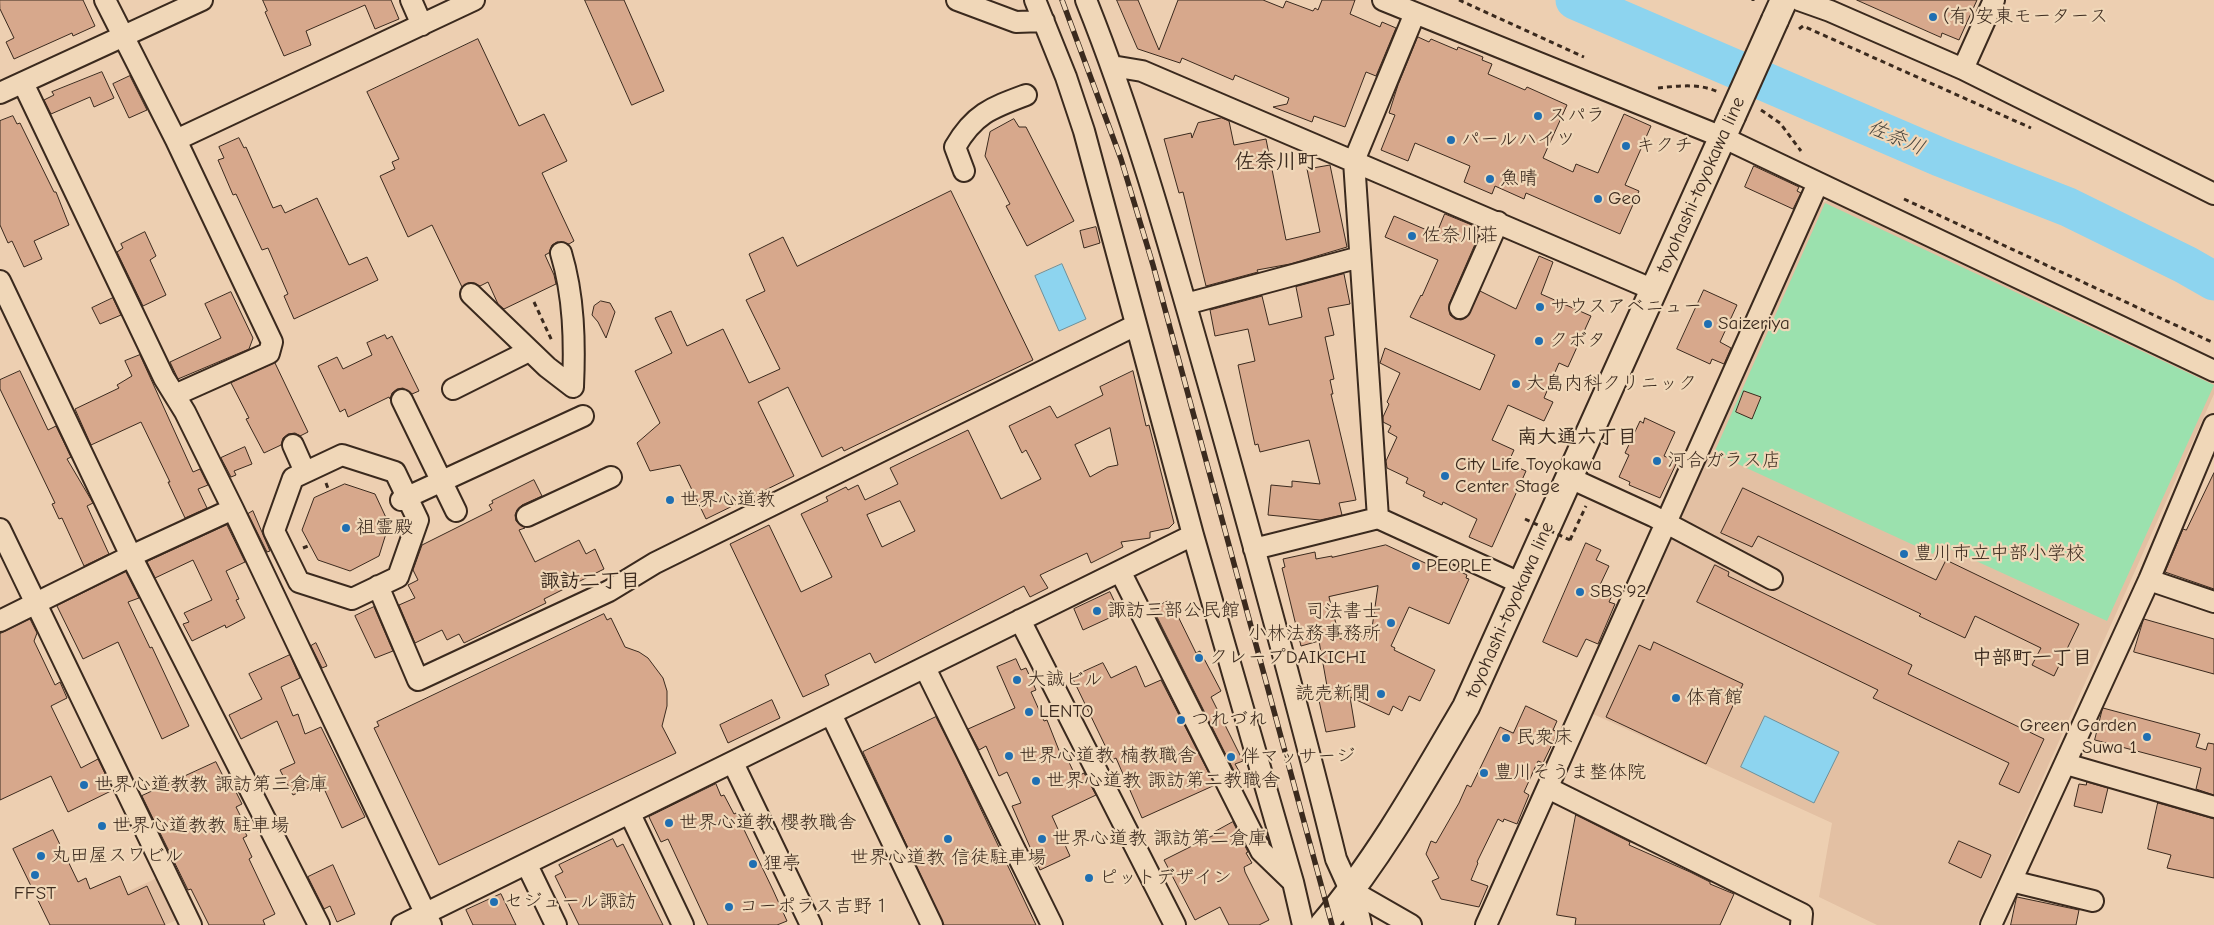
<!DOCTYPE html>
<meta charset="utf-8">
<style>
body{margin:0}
canvas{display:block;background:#edcfb1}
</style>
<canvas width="2214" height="925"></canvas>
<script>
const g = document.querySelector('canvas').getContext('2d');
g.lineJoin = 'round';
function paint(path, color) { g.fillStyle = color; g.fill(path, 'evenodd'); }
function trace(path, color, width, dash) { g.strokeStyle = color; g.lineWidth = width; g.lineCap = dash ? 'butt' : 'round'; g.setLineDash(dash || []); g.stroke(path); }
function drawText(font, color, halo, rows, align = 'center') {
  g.font = font + ' "Comic Neue","Klee One",sans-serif'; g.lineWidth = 4.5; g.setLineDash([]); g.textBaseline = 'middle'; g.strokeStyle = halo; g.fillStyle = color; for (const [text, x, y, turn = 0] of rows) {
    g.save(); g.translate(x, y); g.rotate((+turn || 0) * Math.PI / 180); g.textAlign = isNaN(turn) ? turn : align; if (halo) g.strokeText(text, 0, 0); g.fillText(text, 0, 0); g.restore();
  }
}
paint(new Path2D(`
 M 1829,200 L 2214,382 L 2214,394 L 1977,925 L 1877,925 L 1819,897 L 1832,823 L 1593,714 L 1822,203 Z
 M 157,878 L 177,920 L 165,925 L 56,925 Z`), '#e3c0a3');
paint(new Path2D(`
 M 1825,203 L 2214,385 L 2107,621 L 1939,544 L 1933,554 L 1714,453 Z`), '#9be1ae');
const water = new Path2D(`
 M 1062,264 L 1086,319 L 1059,331 L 1035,276 Z
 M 1765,716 L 1839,752 L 1814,803 L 1741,767 Z`);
paint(water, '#8dd4ef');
trace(water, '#6c909b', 1);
trace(new Path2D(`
 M 1575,0 L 1940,157 L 2068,207 L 2186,265 L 2214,281`), '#8dd4ef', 39);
const building = new Path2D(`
 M 0,0 L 83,0 L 95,26 L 73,36 L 72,33 L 14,59 L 6,42 L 14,38 L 0,9 Z
 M 263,0 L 391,0 L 399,19 L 375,29 L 365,5 L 306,31 L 311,45 L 284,56 L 265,12 L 267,11 Z
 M 585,0 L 624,0 L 664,91 L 632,105 Z
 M 1117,0 L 1138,0 L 1159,50 L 1178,0 L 1263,0 L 1283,8 L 1286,1 L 1313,11 L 1315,8 L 1318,10 L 1322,0 L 1355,0 L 1350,14 L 1380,27 L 1382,22 L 1396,28 L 1376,76 L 1366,72 L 1345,127 L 1314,116 L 1312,122 L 1273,107 L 1287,104 L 1289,98 L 1235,75 L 1233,80 L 1182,58 L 1180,63 L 1138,49 Z
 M 1857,0 L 1977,0 L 1959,40 L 1942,33 L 1941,37 Z
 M 1418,37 L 1429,42 L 1431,39 L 1457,50 L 1458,47 L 1483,57 L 1482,60 L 1492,64 L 1488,74 L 1525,90 L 1527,87 L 1567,105 L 1543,158 L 1573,172 L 1576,164 L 1598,173 L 1624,114 L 1651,126 L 1625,185 L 1639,191 L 1620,234 L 1526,193 L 1524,199 L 1495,186 L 1492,194 L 1464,182 L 1470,166 L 1415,143 L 1408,161 L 1381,150 L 1395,115 L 1389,113 L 1398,85 Z
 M 478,39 L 519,126 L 544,114 L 567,161 L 542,173 L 574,241 L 569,244 L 557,242 L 552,245 L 549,253 L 545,255 L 554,275 L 556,284 L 504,309 L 498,304 L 488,282 L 480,286 L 474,283 L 468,283 L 462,287 L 432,225 L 408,237 L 380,176 L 395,169 L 392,162 L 399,159 L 367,92 Z
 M 102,72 L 114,98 L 94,107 L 90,97 L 51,114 L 44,100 L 54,95 L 52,92 Z
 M 130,76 L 147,110 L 129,118 L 113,84 Z
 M 13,116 L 17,124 L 20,123 L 54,192 L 56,192 L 69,225 L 34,241 L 42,259 L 24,267 L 12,241 L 8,243 L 0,225 L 0,121 Z
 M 1222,118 L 1229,121 L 1234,145 L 1266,139 L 1286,240 L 1320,232 L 1307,169 L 1330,165 L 1347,247 L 1290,264 L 1257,270 L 1258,272 L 1206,286 L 1183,192 L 1179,193 L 1164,139 L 1191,133 L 1192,138 L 1198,123 Z
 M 1014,119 L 1019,127 L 1026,127 L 1074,221 L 1027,246 L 1006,206 L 1010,204 L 985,156 L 990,132 Z
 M 239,138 L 244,148 L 246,147 L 273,208 L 281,205 L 285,213 L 317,198 L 349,265 L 367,257 L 378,280 L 294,319 L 284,296 L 288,294 L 268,248 L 262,250 L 236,194 L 233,195 L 218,160 L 224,158 L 219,147 Z
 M 1754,166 L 1799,187 L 1797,191 L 1801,193 L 1793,209 L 1745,187 Z
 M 951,191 L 1033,360 L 844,451 L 842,447 L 822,457 L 788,387 L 758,402 L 794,476 L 706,519 L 680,465 L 650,471 L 637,443 L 660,423 L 635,371 L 672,353 L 655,318 L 671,311 L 687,346 L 723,329 L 749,383 L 780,369 L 746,300 L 765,291 L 749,254 L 783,237 L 797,266 Z
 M 1445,214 L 1479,228 L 1476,234 L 1479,235 L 1449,304 L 1450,315 L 1455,319 L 1461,320 L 1467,317 L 1480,291 L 1516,309 L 1539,256 L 1553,262 L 1541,294 L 1591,316 L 1568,367 L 1559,363 L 1544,398 L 1553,402 L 1544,421 L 1508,405 L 1492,440 L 1514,450 L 1508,463 L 1526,471 L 1492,547 L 1469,537 L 1477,519 L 1443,502 L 1442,505 L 1423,496 L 1425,492 L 1406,483 L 1408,478 L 1387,468 L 1386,461 L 1397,437 L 1388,432 L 1391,426 L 1383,422 L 1383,417 L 1389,404 L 1387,402 L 1400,373 L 1380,363 L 1385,348 L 1480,390 L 1495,355 L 1410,317 L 1421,295 L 1422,296 L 1438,260 L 1385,237 L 1394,216 L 1436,234 Z
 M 1096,227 L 1100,243 L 1084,248 L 1080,231 Z
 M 145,232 L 156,256 L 150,260 L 166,295 L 143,306 L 117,252 L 123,248 L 121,244 Z
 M 1344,274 L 1350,304 L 1328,308 L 1334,335 L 1325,337 L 1334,379 L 1330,380 L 1333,394 L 1331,394 L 1356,500 L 1339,503 L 1342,515 L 1320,520 L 1268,515 L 1271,485 L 1292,487 L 1292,481 L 1320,484 L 1309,440 L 1260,452 L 1258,444 L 1255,445 L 1238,365 L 1255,361 L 1248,329 L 1215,336 L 1210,310 L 1262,296 L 1269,325 L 1302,317 L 1296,287 Z
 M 1704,290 L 1737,305 L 1720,342 L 1731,348 L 1724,364 L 1712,359 L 1710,364 L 1677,349 Z
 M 231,292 L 253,338 L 249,349 L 178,379 L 170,362 L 221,338 L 205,304 Z
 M 113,298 L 121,315 L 100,324 L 92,308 Z
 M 601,301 L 610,303 L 615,312 L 606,338 L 598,322 L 592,315 L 594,306 Z
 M 385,335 L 387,339 L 392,336 L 419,391 L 412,394 L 403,388 L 397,389 L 392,393 L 390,399 L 389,397 L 348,417 L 345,409 L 340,412 L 318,366 L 337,357 L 343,369 L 372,355 L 367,343 Z
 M 140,355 L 193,472 L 200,469 L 208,485 L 198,489 L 207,508 L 185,518 L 168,482 L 170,482 L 141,422 L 91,445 L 75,409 L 119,388 L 117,385 L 132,376 L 125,361 Z
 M 275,363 L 308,432 L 300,436 L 295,433 L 288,434 L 283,438 L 281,445 L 264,453 L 246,419 L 249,418 L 231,383 Z
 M 20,371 L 48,430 L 56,426 L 71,457 L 67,459 L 93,503 L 87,506 L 109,554 L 84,566 L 62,518 L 59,519 L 52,504 L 55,503 L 0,389 L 0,380 Z
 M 1133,371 L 1146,426 L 1149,425 L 1174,523 L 1169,528 L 1150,532 L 1150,538 L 1121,542 L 1123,547 L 1091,563 L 1087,553 L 1040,575 L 1048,588 L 1030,597 L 1024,586 L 875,663 L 870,653 L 825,675 L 829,685 L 803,697 L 730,544 L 769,525 L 801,592 L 832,577 L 801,514 L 828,501 L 826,497 L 846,487 L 848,490 L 858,485 L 865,500 L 898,484 L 890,468 L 968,430 L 1001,499 L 1041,479 L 1026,450 L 1022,453 L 1009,426 L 1050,406 L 1057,418 L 1103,395 L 1100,387 ZM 1110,428 L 1118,465 L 1108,467 L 1090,477 L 1075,445 ZM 900,501 L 915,531 L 882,547 L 867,515 Z
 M 1744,391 L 1761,397 L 1752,419 L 1736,412 Z
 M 1645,418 L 1675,432 L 1664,456 L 1677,462 L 1660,498 L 1629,485 L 1630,482 L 1619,477 L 1629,455 L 1625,453 L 1640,421 L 1643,423 Z
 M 245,447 L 252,464 L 234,471 L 236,475 L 231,477 L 221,458 Z
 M 2214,473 L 2214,589 L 2165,572 L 2183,529 L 2186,530 Z
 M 534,480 L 542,496 L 522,505 L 517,510 L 515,515 L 516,521 L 525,528 L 519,530 L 535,562 L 579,540 L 586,554 L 595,549 L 604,569 L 544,599 L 546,603 L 464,643 L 459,634 L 447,640 L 442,630 L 415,643 L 399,605 L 415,598 L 408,585 L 418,580 L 413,570 L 422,545 L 492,510 L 489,505 L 493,503 L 492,501 Z
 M 345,484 L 375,494 L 389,524 L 379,556 L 350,571 L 318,560 L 302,530 L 314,498 Z
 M 1743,488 L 1936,580 L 1946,560 L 2079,624 L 2054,676 L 2032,665 L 2041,648 L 1975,616 L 1965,638 L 1919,616 L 1921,614 L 1758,536 L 1752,547 L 1721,533 Z
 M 253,511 L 270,551 L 267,552 L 248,514 Z
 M 227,525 L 245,562 L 226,571 L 239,599 L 236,600 L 245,618 L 226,628 L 225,625 L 192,641 L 183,624 L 189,622 L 184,613 L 212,600 L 193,560 L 155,578 L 147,562 Z
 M 1586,543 L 1601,550 L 1596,560 L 1609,566 L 1600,585 L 1614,591 L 1609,602 L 1615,604 L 1598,644 L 1586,639 L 1577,657 L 1543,642 Z
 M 1386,545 L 1436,568 L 1439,561 L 1467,575 L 1466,578 L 1469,579 L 1449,624 L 1409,607 L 1391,646 L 1395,648 L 1394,650 L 1435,670 L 1420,701 L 1409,696 L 1402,711 L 1393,706 L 1389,715 L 1350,697 L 1355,727 L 1326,732 L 1318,696 L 1320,695 L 1318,687 L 1327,686 L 1319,641 L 1301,646 L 1282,568 L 1285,567 L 1283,559 L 1315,552 L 1316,559 L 1332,556 L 1332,557 ZM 1378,586 L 1371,635 L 1340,639 L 1329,597 Z
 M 1715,565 L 1729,572 L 1728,576 L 1912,665 L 1908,674 L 2044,739 L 2019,793 L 1999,784 L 2009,763 L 1873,698 L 1878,690 L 1697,602 Z
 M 126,572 L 139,598 L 128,602 L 150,648 L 152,647 L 189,726 L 162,739 L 118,642 L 83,659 L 57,606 Z
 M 1110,592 L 1120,613 L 1083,630 L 1074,609 Z
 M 1170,600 L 1196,653 L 1200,651 L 1221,691 L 1211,697 L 1243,761 L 1235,764 L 1240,773 L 1236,775 L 1153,609 Z
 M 374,607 L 393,651 L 375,658 L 355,616 Z
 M 604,614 L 607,620 L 611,618 L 625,647 L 639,652 L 648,658 L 663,678 L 667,691 L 667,706 L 662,726 L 676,753 L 439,865 L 374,728 L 379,726 L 377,722 Z
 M 30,619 L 37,633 L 34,641 L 55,685 L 60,682 L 67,698 L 51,706 L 81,768 L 98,759 L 113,790 L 68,812 L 51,776 L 0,800 L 0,634 Z
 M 2144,619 L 2214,639 L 2214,674 L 2134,652 Z
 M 1654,642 L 1743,684 L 1706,764 L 1606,717 L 1639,645 L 1650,650 Z
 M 316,643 L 327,666 L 322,668 L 311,646 Z
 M 290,655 L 300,678 L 281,687 L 293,716 L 298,714 L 305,734 L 321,727 L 365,817 L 342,828 L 321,782 L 293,795 L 280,770 L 295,763 L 277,721 L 241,739 L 229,715 L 262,699 L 249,674 Z
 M 1016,659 L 1021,670 L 1026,668 L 1036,690 L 1031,692 L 1044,721 L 1047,720 L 1062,758 L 1066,756 L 1076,777 L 1084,773 L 1096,795 L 1052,816 L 1070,856 L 1040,870 L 1012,806 L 1021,803 L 1007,772 L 999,776 L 986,746 L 979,750 L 968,729 L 1015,708 L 997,667 Z
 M 1103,663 L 1111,678 L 1136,666 L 1145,687 L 1161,680 L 1215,785 L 1142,818 L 1116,758 L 1112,760 L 1072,677 Z
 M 772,700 L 780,718 L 728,743 L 720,725 Z
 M 1526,706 L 1557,721 L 1553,730 L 1558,732 L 1543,763 L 1538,761 L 1524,792 L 1529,795 L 1517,824 L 1504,819 L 1503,822 L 1498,819 L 1477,862 L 1478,863 L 1471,880 L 1488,886 L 1479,907 L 1441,899 L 1432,881 L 1439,878 L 1426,854 L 1431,841 L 1436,843 L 1459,803 L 1467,785 L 1471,787 L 1500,727 L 1513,733 Z
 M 2103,708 L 2200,734 L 2196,747 L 2206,750 L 2208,743 L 2214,744 L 2214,795 L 2196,789 L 2201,768 L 2095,740 Z
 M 936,717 L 957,759 L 1036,925 L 944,925 L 863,752 Z
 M 216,762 L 229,788 L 233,786 L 242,804 L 236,807 L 241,817 L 238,818 L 247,836 L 243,838 L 252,857 L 249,859 L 275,914 L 263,920 L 265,925 L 209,925 L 191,889 L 188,890 L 142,796 Z
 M 2087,782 L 2108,788 L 2102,813 L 2074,806 L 2079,784 L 2086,785 Z
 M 716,784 L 721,796 L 724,795 L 734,814 L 736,813 L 773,890 L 787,921 L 777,925 L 708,925 L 668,839 L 661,842 L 649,817 Z
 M 2158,803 L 2214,819 L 2214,878 L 2167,868 L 2171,855 L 2148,849 Z
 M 1576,815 L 1630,842 L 1629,845 L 1690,872 L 1710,882 L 1710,884 L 1734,894 L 1720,925 L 1575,925 L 1576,918 L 1557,915 Z
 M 1233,822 L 1248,852 L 1246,853 L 1252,863 L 1244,867 L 1245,872 L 1269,920 L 1259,925 L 1229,925 L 1220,907 L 1195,920 L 1164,860 L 1214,835 L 1213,833 Z
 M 53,830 L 78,882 L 86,878 L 90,889 L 120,876 L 128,895 L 147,886 L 165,925 L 50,925 L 13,849 Z
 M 613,839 L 617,847 L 623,844 L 663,925 L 579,925 L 555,876 L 563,872 L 559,865 Z
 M 1959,841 L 1991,855 L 1981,878 L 1949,863 Z
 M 333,865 L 355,914 L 337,922 L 330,906 L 324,909 L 308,877 Z
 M 501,894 L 516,925 L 473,925 L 466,910 Z
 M 2017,897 L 2079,910 L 2076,925 L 2011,925 Z`);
paint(building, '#d7a88c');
trace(building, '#3b2a1e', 1);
const minor = new Path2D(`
 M 105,0 L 176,140 L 272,342 L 269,353 L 175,395
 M 411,0 L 422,25
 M 957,0 L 1016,22 L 1044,21
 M 1035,0 L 1066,77 L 1084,131 L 1193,535 L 1293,882 L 1303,925
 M 1086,0 C 1139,132 1176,271 1215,407 C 1257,557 1299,708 1336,859 L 1350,890 L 1411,925
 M 1383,0 L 1722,137 L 2214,371
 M 1799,0 L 1830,11 L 1963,69 L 2214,194
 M 1112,66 L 1142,71 L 1654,290
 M 1963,69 L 1994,0
 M 23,83 L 164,378 L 185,412 L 233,509 L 431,925
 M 0,93 L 202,0
 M 176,140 L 474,0
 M 964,171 L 955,147 C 974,114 991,108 1026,95
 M 561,253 C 574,296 575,342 573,387
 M 0,281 L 131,556 L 319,925
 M 471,294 L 547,367 L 573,387
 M 1186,304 L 1360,257
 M 1460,308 L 1498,222
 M 453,389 L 529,351
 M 402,400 L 456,511
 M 293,445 L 305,472
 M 342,455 L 395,472 L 418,520 L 398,577 L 352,599 L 299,582 L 274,531 L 293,478 Z
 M 1570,478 L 1653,516 L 1772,579
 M 401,500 L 583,416
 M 527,516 L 611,477
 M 1378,518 L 1354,161 L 1415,13
 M 0,529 L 191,925
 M 1254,549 L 1378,518 L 1522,584
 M 1120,571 L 1261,851 L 1291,880
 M 2149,580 L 2214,602
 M 378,586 L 418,680 L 609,591 L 655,563 L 1136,325
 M 1020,620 L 1175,925
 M 0,621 L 131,556 L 233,509
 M 925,668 L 1052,925
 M 831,714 L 932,925
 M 733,763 L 811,925
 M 2066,764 L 2214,807
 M 1548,788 L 1802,914 L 1801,925
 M 630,814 L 683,925
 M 527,865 L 556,925
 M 2011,881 L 2093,901
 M 402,925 L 1193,535
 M 1486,925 L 1818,183
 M 1991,925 L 2149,580 L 2214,425`);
const major = new Path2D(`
 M 1775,20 L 1784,0
 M 1350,890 L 1358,925
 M 1323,925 C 1379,859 1422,782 1466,707 L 1732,116`);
trace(minor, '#3b2a1e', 24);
trace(major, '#3b2a1e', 30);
trace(new Path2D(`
 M 1459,0 L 1584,57
 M 1753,1 L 1753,0
 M 1799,29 L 1803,26 L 2031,128
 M 1658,88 C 1678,86 1700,83 1718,92
 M 1761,110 L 1780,123 L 1801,151
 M 1904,199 L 2214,343
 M 534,302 L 552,341
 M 326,483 L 329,491
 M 1570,540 L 1586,506
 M 303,548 L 310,545`), '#3b2a1e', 3, [5, 4]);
trace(minor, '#f0d7b8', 20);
trace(major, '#f0d7b8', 26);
const rail = new Path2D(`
 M 1062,0 L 1121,159 L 1153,265 L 1332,925`);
trace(rail, '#3b2a1e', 5.5);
trace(rail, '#f0d7b8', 4, [11]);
const majorBridge = new Path2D(`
 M 1732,116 L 1775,20`);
trace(majorBridge, '#3b2a1e', 30, []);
trace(new Path2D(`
 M 1525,519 L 1570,540`), '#3b2a1e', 3, [5, 4]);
trace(majorBridge, '#f0d7b8', 26);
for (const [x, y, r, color] of [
 [1933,17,5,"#1f6fb2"],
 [1538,116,5,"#1f6fb2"],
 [1451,140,5,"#1f6fb2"],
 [1626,146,5,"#1f6fb2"],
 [1490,179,5,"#1f6fb2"],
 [1598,199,5,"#1f6fb2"],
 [1412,236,5,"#1f6fb2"],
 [1540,307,5,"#1f6fb2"],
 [1708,324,5,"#1f6fb2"],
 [1539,341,5,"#1f6fb2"],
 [1516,384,5,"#1f6fb2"],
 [1657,461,5,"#1f6fb2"],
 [1445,476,5,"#1f6fb2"],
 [670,500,5,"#1f6fb2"],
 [346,528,5,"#1f6fb2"],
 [1904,554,5,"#1f6fb2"],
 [1416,566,5,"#1f6fb2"],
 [1580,592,5,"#1f6fb2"],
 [1097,611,5,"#1f6fb2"],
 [1391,623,5,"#1f6fb2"],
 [1199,658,5,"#1f6fb2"],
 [1017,680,5,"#1f6fb2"],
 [1381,694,5,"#1f6fb2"],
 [1676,698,5,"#1f6fb2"],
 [1029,712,5,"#1f6fb2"],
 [1181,720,5,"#1f6fb2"],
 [2147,737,5,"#1f6fb2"],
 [1506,738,5,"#1f6fb2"],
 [1009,756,5,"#1f6fb2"],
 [1231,757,5,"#1f6fb2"],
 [1484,773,5,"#1f6fb2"],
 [1036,781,5,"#1f6fb2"],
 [84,785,5,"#1f6fb2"],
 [669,823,5,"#1f6fb2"],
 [102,826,5,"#1f6fb2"],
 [948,839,5,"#1f6fb2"],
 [1042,839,5,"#1f6fb2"],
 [41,856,5,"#1f6fb2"],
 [753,864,5,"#1f6fb2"],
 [35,875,5,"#1f6fb2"],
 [1089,878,5,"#1f6fb2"],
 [494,902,5,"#1f6fb2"],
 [729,907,5,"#1f6fb2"]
]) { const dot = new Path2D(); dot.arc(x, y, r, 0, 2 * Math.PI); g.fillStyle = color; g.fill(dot); trace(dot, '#f0d7b8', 2); }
drawText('19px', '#3b2a1e', '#f0d7b8', [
 ["(有)安東モータース",1943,17],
 ["スパラ",1548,116],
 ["パールハイツ",1461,140],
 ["キクチ",1636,146],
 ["魚晴",1500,179],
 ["Geo",1608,199],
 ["佐奈川荘",1422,236],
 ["サウスアベニュー",1550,307],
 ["Saizeriya",1718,324],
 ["クボタ",1549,341],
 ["大島内科クリニック",1526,384],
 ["河合ガラス店",1667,461],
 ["City Life Toyokawa",1455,465],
 ["Center Stage",1455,487],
 ["世界心道教",680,500],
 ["祖霊殿",356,528],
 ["豊川市立中部小学校",1914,554],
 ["PEOPLE",1426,566],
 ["SBS'92",1590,592],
 ["諏訪三部公民館",1107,611],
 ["司法書士",1381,612,"right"],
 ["小林法務事務所",1381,634,"right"],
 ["クレープDAIKICHI",1209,658],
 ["大誠ビル",1027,680],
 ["読売新聞",1371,694,"right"],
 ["体育館",1686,698],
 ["LENTO",1039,712],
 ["つれづれ",1191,720],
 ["Green Garden",2137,726,"right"],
 ["Suwa 1",2137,748,"right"],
 ["民衆床",1516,738],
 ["世界心道教 楠教職舎",1019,756],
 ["伴マッサージ",1241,757],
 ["豊川そうま整体院",1494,773],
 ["世界心道教 諏訪第二教職舎",1046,781],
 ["世界心道教教 諏訪第三倉庫",94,785],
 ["世界心道教 櫻教職舎",679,823],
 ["世界心道教教 駐車場",112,826],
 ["世界心道教 諏訪第二倉庫",1052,839],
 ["丸田屋スワビル",51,856],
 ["世界心道教 信徒駐車場",948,858,"center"],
 ["狸亭",763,864],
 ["ピットデザイン",1099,878],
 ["FFST",35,894,"center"],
 ["セジュール諏訪",504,902],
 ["コーポラス吉野１",739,907]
], 'left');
drawText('19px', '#3b2a1e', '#f0d7b8', [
 ["toyohashi-toyokawa line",1701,185,-66],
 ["toyohashi-toyokawa line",1510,610,-66]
]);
drawText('italic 20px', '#47443d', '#f0d7b8', [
 ["佐奈川",1896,138,23]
]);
drawText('bold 20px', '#3b2a1e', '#f0d7b8', [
 ["南大通六丁目",1577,437],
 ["諏訪二丁目",590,581],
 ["中部町一丁目",2032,658]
]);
drawText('bold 21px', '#3b2a1e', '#f0d7b8', [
 ["佐奈川町",1276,162]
]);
</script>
